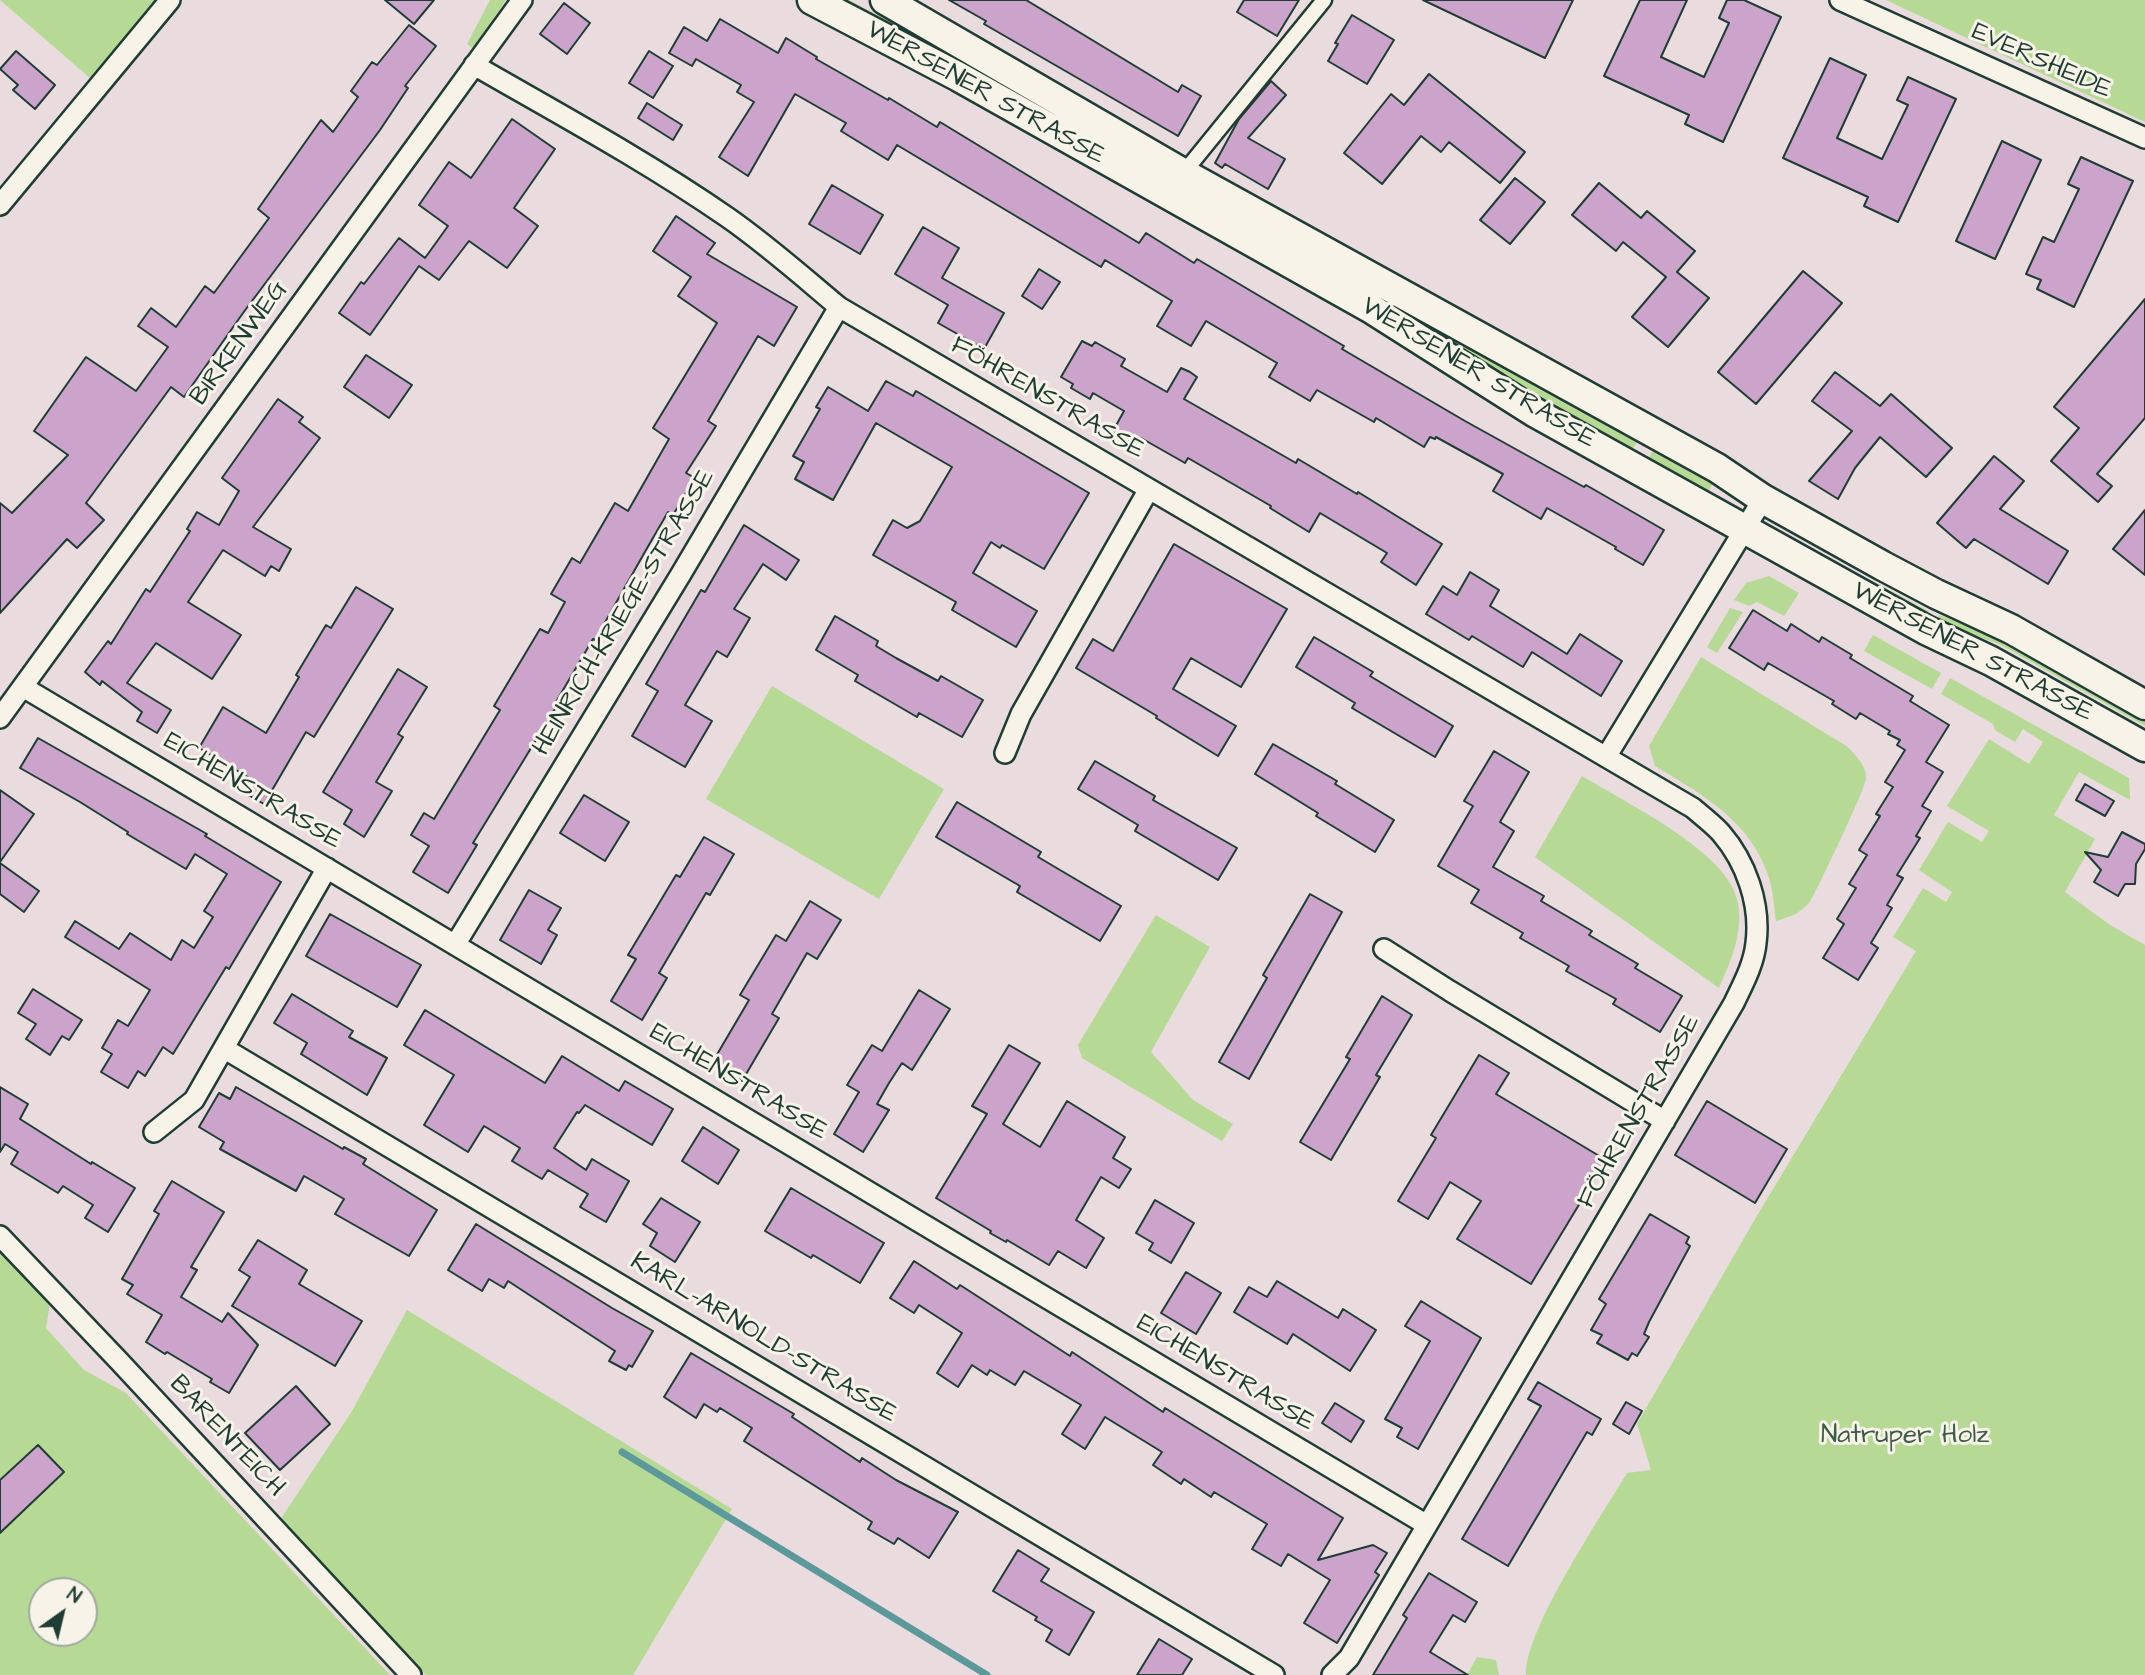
<!DOCTYPE html>
<meta charset="utf-8">
<style>
body{margin:0}
#map{position:relative;width:2145px;height:1675px;overflow:hidden;background:#eadbdf;font-family:"Architects Daughter",sans-serif}
canvas{display:block}
.north{position:absolute;left:28px;top:1577px;width:70px;height:70px;box-sizing:border-box;background:#f7f3e8;border:2px solid #a1aaa0;border-radius:50%;rotate:34deg;font-size:19px;font-weight:700;line-height:28px;text-align:center;color:#1f3d34}
.north::after{content:'';display:block;margin:auto;width:24px;height:32px;background:#1f3d34;clip-path:polygon(50% 0,100% 100%,50% 72%,0 100%)}
</style>
<div id="map">
<canvas width="2145" height="1675"></canvas>
<div class="north">N</div>
</div>
<script>
const g = document.querySelector('canvas').getContext('2d');
g.lineJoin = 'round';
function paint(path, color) { g.fillStyle = color; g.fill(path, 'evenodd'); }
function trace(path, color, width, dash) { g.strokeStyle = color; g.lineWidth = width; g.lineCap = dash ? 'butt' : 'round'; g.setLineDash(dash || []); g.stroke(path); }
function drawText(font, color, halo, rows, align = 'center') {
  g.font = font + ' "Architects Daughter",sans-serif'; g.lineWidth = 6; g.setLineDash([]); g.textBaseline = 'middle'; g.strokeStyle = halo; g.fillStyle = color; for (const [text, x, y, turn = 0] of rows) {
    g.save(); g.translate(x, y); g.rotate((+turn || 0) * Math.PI / 180); g.textAlign = isNaN(turn) ? turn : align; if (halo) g.strokeText(text, 0, 0); g.fillText(text, 0, 0); g.restore();
  }
}
paint(new Path2D(`
 M 0,0 L 159,0 L 91,79 Z
 M 490,0 L 506,0 L 473,48 L 467,44 Z
 M 835,0 L 849,0 L 1003,82 L 1000,87 Z
 M 1886,0 L 2145,0 L 2145,122 Z
 M 1221,207 L 1639,438 L 1630,454 Z
 M 1655,447 L 1715,479 L 1706,496 L 1646,463 Z
 M 1799,542 L 1928,611 L 1925,616 L 1796,546 Z
 M 1769,576 L 1799,593 L 1784,616 L 1757,602 L 1749,606 L 1734,600 L 1746,583 Z
 M 1730,608 L 1743,612 L 1717,653 L 1707,647 Z
 M 1939,615 L 2003,639 L 2145,719 L 2145,726 L 2001,645 L 1938,621 Z
 M 1873,635 L 1941,673 L 1932,689 L 1864,651 Z
 M 1701,657 L 1848,747 C 1856,756 1867,766 1866,779 C 1866,787 1815,895 1809,903 C 1801,913 1788,918 1776,921 C 1774,907 1773,891 1769,878 C 1751,821 1703,795 1655,766 L 1649,746 Z
 M 1950,678 L 2129,778 L 2130,800 L 2079,772 L 2054,815 L 2095,839 L 2065,892 L 2110,925 L 2145,945 L 2145,1675 L 1526,1675 C 1525,1629 1601,1517 1627,1473 L 1651,1470 L 1637,1424 L 1755,1219 L 1916,951 L 1893,937 L 1923,888 L 1946,902 L 1952,892 L 1919,870 L 1948,822 L 1982,842 L 1989,831 L 1947,806 L 1989,739 L 2029,764 L 2043,742 L 2023,729 L 2015,742 L 1995,730 L 1993,724 L 1941,694 Z
 M 772,686 L 944,789 L 879,899 L 706,799 Z
 M 1582,776 C 1624,802 1721,848 1736,896 C 1746,927 1731,961 1719,988 L 1535,857 Z
 M 1156,915 L 1210,947 L 1151,1052 L 1193,1100 L 1233,1124 L 1222,1141 L 1082,1058 L 1078,1045 Z
 M 0,1251 L 50,1303 L 46,1328 L 84,1370 L 126,1393 L 390,1675 L 0,1675 ZM 42,1591 L 84,1591 L 84,1633 L 42,1633 Z
 M 407,1310 L 732,1509 L 633,1675 L 426,1675 L 280,1520 L 352,1411 Z
 M 1477,1657 L 1496,1660 L 1499,1675 L 1467,1675 Z`), '#b6da95');
trace(new Path2D(`
 M 622,1452 L 987,1675`), '#5d999b', 7);
const building = new Path2D(`
 M 385,0 L 434,0 L 414,24 Z
 M 949,0 L 1026,0 L 1178,92 L 1182,85 L 1201,96 L 1178,136 L 984,24 L 986,21 Z
 M 1244,0 L 1299,0 L 1277,36 L 1237,12 Z
 M 1423,0 L 1573,0 L 1545,58 Z
 M 1640,0 L 1687,0 L 1661,57 L 1704,77 L 1729,23 L 1719,18 L 1727,0 L 1744,0 L 1781,17 L 1723,142 L 1685,124 L 1689,115 L 1604,76 Z
 M 564,3 L 590,23 L 567,54 L 540,34 Z
 M 1352,15 L 1394,40 L 1367,84 L 1328,61 L 1338,44 L 1335,43 Z
 M 720,19 L 778,53 L 786,38 L 817,57 L 816,59 L 888,100 L 889,98 L 937,127 L 940,122 L 1139,243 L 1146,233 L 1194,263 L 1197,259 L 1344,346 L 1342,349 L 1465,421 L 1584,487 L 1586,485 L 1664,530 L 1643,565 L 1615,549 L 1616,547 L 1547,508 L 1541,519 L 1493,491 L 1503,474 L 1436,437 L 1435,439 L 1430,437 L 1424,447 L 1376,418 L 1374,422 L 1317,390 L 1310,401 L 1269,377 L 1277,363 L 1206,321 L 1191,346 L 1157,326 L 1172,301 L 1105,260 L 1101,267 L 897,145 L 888,160 L 841,131 L 846,123 L 795,94 L 748,176 L 719,157 L 754,102 L 737,92 L 741,85 L 696,59 L 692,66 L 669,53 L 684,27 L 707,41 Z
 M 409,25 L 436,46 L 405,86 L 408,88 L 380,130 L 243,313 L 184,397 L 171,387 L 86,503 L 104,520 L 77,548 L 67,539 L 0,613 L 0,503 L 12,513 L 68,455 L 34,431 L 86,357 L 136,391 L 168,347 L 138,326 L 151,308 L 176,327 L 205,286 L 214,293 L 269,218 L 258,209 L 321,120 L 333,132 L 358,97 L 351,91 L 372,62 L 377,65 Z
 M 16,51 L 55,85 L 35,109 L 13,90 L 18,85 L 0,69 Z
 M 649,51 L 673,66 L 653,98 L 629,83 Z
 M 1830,58 L 1866,75 L 1837,138 L 1882,159 L 1908,105 L 1897,100 L 1908,77 L 1956,99 L 1898,222 L 1864,206 L 1868,197 L 1783,158 Z
 M 1429,74 L 1525,152 L 1500,183 L 1449,142 L 1441,152 L 1421,136 L 1382,184 L 1344,153 L 1391,94 L 1404,105 Z
 M 1271,81 L 1286,95 L 1248,138 L 1285,159 L 1268,189 L 1225,164 L 1222,168 L 1215,163 L 1239,119 Z
 M 647,103 L 682,125 L 673,140 L 638,118 Z
 M 512,119 L 555,149 L 514,208 L 538,226 L 507,268 L 469,241 L 439,280 L 419,266 L 370,335 L 339,313 L 361,282 L 364,284 L 399,238 L 425,258 L 448,226 L 419,205 L 449,162 L 471,178 Z
 M 2002,141 L 2041,160 L 1995,259 L 1956,241 Z
 M 2081,157 L 2133,181 L 2074,307 L 2037,289 L 2041,280 L 2026,274 L 2043,237 L 2054,242 L 2079,189 L 2068,184 Z
 M 1515,178 L 1545,202 L 1510,244 L 1480,220 Z
 M 1599,183 L 1641,218 L 1647,211 L 1695,251 L 1677,272 L 1709,298 L 1668,347 L 1632,317 L 1666,277 L 1623,242 L 1616,251 L 1572,215 Z
 M 832,185 L 883,215 L 860,254 L 809,224 Z
 M 676,216 L 715,243 L 707,254 L 797,307 L 774,346 L 758,336 L 708,421 L 716,426 L 686,473 L 695,478 L 673,515 L 668,512 L 646,550 L 595,640 L 593,639 L 556,702 L 558,704 L 473,843 L 477,845 L 448,893 L 413,872 L 429,846 L 411,835 L 424,813 L 434,819 L 500,710 L 494,706 L 540,629 L 548,633 L 565,602 L 551,594 L 572,558 L 580,563 L 615,503 L 628,511 L 669,439 L 653,428 L 717,323 L 678,296 L 691,277 L 653,251 Z
 M 923,227 L 959,248 L 942,278 L 1004,313 L 984,349 L 938,323 L 948,305 L 895,274 Z
 M 1039,269 L 1060,282 L 1042,309 L 1022,296 Z
 M 1803,271 L 1842,303 L 1756,404 L 1718,372 Z
 M 2145,299 L 2145,418 L 2097,474 L 2112,486 L 2098,502 L 2051,461 L 2079,428 L 2054,407 Z
 M 1082,341 L 1092,346 L 1095,342 L 1125,359 L 1121,366 L 1167,392 L 1181,368 L 1190,372 L 1197,377 L 1184,399 L 1296,463 L 1298,459 L 1357,494 L 1358,492 L 1442,544 L 1416,585 L 1381,562 L 1387,553 L 1320,513 L 1309,532 L 1270,508 L 1271,506 L 1188,458 L 1185,463 L 1141,438 L 1137,445 L 1113,431 L 1124,411 L 1093,393 L 1090,399 L 1071,388 L 1073,384 L 1061,377 Z
 M 366,355 L 412,385 L 389,418 L 344,387 Z
 M 1835,372 L 1880,406 L 1891,394 L 1952,448 L 1926,477 L 1880,437 L 1855,468 L 1838,499 L 1809,481 L 1852,431 L 1812,401 Z
 M 886,381 L 913,396 L 916,391 L 1089,493 L 1044,569 L 1002,545 L 1000,548 L 991,542 L 973,573 L 1037,611 L 1016,647 L 952,610 L 956,602 L 873,555 L 893,520 L 907,528 L 920,521 L 952,467 L 876,423 L 833,500 L 795,479 L 804,462 L 793,456 L 820,409 L 816,407 L 828,387 L 868,411 Z
 M 278,399 L 303,417 L 299,422 L 320,438 L 253,527 L 291,549 L 279,571 L 271,566 L 265,576 L 223,550 L 188,602 L 241,635 L 212,679 L 156,643 L 127,683 L 171,710 L 157,733 L 137,721 L 142,712 L 102,681 L 100,685 L 85,672 L 108,641 L 111,644 L 146,589 L 150,592 L 190,531 L 187,529 L 197,512 L 219,525 L 239,491 L 222,478 Z
 M 1994,456 L 2024,481 L 2000,509 L 2068,551 L 2048,584 L 1974,539 L 1966,548 L 1937,523 Z
 M 2145,510 L 2145,575 L 2113,549 Z
 M 744,525 L 799,560 L 786,580 L 763,564 L 734,609 L 750,618 L 727,657 L 717,651 L 685,705 L 712,721 L 685,767 L 632,736 L 658,691 L 646,684 L 701,590 L 705,592 Z
 M 1174,544 L 1287,609 L 1241,687 L 1191,658 L 1173,689 L 1236,726 L 1218,756 L 1156,718 L 1157,716 L 1076,668 L 1093,639 L 1113,651 Z
 M 1470,572 L 1499,590 L 1490,606 L 1567,654 L 1580,634 L 1622,661 L 1601,696 L 1532,652 L 1523,667 L 1472,636 L 1469,640 L 1426,614 L 1443,586 L 1457,595 Z
 M 356,587 L 393,609 L 314,737 L 306,732 L 264,804 L 243,792 L 251,779 L 199,748 L 223,707 L 266,733 L 299,677 L 296,675 L 326,625 L 331,628 Z
 M 1753,610 L 1787,631 L 1791,624 L 1819,642 L 1822,637 L 1852,655 L 1850,658 L 1913,696 L 1910,701 L 1949,725 L 1926,762 L 1943,772 L 1922,806 L 1931,811 L 1916,836 L 1920,838 L 1897,875 L 1903,878 L 1887,905 L 1892,908 L 1871,943 L 1878,948 L 1858,980 L 1823,958 L 1844,924 L 1837,919 L 1856,888 L 1849,884 L 1867,855 L 1859,850 L 1880,816 L 1876,814 L 1893,787 L 1885,782 L 1905,750 L 1897,745 L 1900,740 L 1888,734 L 1890,731 L 1860,713 L 1856,719 L 1832,704 L 1834,701 L 1768,663 L 1764,670 L 1729,648 Z
 M 835,616 L 878,641 L 876,646 L 896,658 L 938,681 L 941,676 L 983,700 L 962,737 L 919,713 L 917,717 L 855,681 L 858,675 L 816,650 Z
 M 1314,637 L 1373,672 L 1370,676 L 1453,726 L 1435,757 L 1352,708 L 1355,703 L 1296,667 Z
 M 398,669 L 427,687 L 398,734 L 403,737 L 376,782 L 392,791 L 364,837 L 344,824 L 352,810 L 323,792 Z
 M 38,738 L 207,834 L 205,836 L 281,882 L 229,969 L 226,967 L 173,1054 L 163,1047 L 145,1076 L 138,1071 L 128,1088 L 101,1072 L 112,1054 L 102,1048 L 118,1020 L 128,1026 L 150,990 L 65,937 L 75,921 L 119,949 L 130,933 L 171,960 L 182,940 L 194,948 L 213,917 L 204,911 L 227,874 L 195,854 L 186,869 L 127,834 L 128,832 L 80,802 L 20,768 Z
 M 1273,744 L 1337,781 L 1335,784 L 1394,820 L 1375,852 L 1316,816 L 1318,813 L 1255,774 Z
 M 1494,751 L 1529,772 L 1500,822 L 1514,831 L 1493,867 L 1544,896 L 1541,901 L 1592,931 L 1589,935 L 1638,964 L 1635,968 L 1682,996 L 1660,1032 L 1613,1004 L 1616,999 L 1566,971 L 1569,966 L 1520,938 L 1523,933 L 1471,903 L 1479,890 L 1438,866 L 1473,806 L 1464,801 Z
 M 1095,761 L 1155,796 L 1153,800 L 1237,848 L 1218,880 L 1135,831 L 1138,825 L 1078,789 Z
 M 2085,784 L 2114,801 L 2105,816 L 2076,800 Z
 M 0,790 L 34,814 L 0,862 Z
 M 584,795 L 629,822 L 605,861 L 560,833 Z
 M 957,802 L 1041,852 L 1038,857 L 1121,906 L 1100,941 L 1017,892 L 1020,886 L 936,837 Z
 M 2122,832 L 2145,844 L 2145,849 L 2136,864 L 2135,884 L 2125,884 L 2118,896 L 2094,882 L 2101,870 L 2085,852 L 2108,857 Z
 M 704,837 L 734,854 L 710,895 L 706,893 L 659,973 L 667,978 L 642,1020 L 611,1001 L 636,959 L 628,955 L 676,875 L 680,877 Z
 M 0,863 L 39,891 L 24,912 L 0,894 Z
 M 529,890 L 561,908 L 548,930 L 557,935 L 541,964 L 500,940 Z
 M 1310,894 L 1342,912 L 1249,1079 L 1219,1062 L 1267,978 L 1263,975 Z
 M 810,901 L 841,920 L 817,959 L 807,953 L 772,1014 L 779,1018 L 742,1081 L 712,1063 L 749,1000 L 740,995 L 776,935 L 786,941 Z
 M 330,914 L 421,965 L 397,1007 L 306,956 Z
 M 33,989 L 82,1020 L 69,1040 L 62,1036 L 50,1055 L 26,1039 L 36,1024 L 18,1013 Z
 M 919,990 L 950,1009 L 912,1070 L 902,1063 L 889,1083 L 877,1104 L 889,1110 L 863,1152 L 834,1134 L 859,1092 L 847,1085 L 872,1045 L 882,1051 Z
 M 292,994 L 353,1031 L 349,1037 L 387,1058 L 367,1095 L 301,1054 L 307,1043 L 274,1023 Z
 M 1382,996 L 1412,1015 L 1376,1075 L 1380,1077 L 1331,1160 L 1300,1142 L 1350,1059 L 1346,1057 Z
 M 425,1010 L 545,1083 L 562,1056 L 619,1091 L 625,1081 L 673,1109 L 652,1145 L 585,1105 L 579,1113 L 577,1112 L 554,1148 L 586,1170 L 592,1159 L 629,1181 L 606,1222 L 580,1207 L 588,1194 L 548,1170 L 542,1179 L 512,1161 L 520,1148 L 484,1126 L 468,1152 L 424,1125 L 454,1075 L 404,1045 Z
 M 1009,1045 L 1040,1063 L 1003,1124 L 1040,1147 L 1067,1101 L 1125,1137 L 1113,1158 L 1131,1169 L 1119,1188 L 1101,1177 L 1076,1220 L 1104,1238 L 1086,1268 L 1058,1251 L 1049,1265 L 1007,1240 L 1006,1242 L 990,1233 L 991,1231 L 936,1198 L 987,1114 L 972,1106 Z
 M 1479,1055 L 1509,1073 L 1496,1094 L 1606,1160 L 1531,1284 L 1457,1239 L 1481,1201 L 1450,1182 L 1428,1219 L 1398,1201 L 1436,1138 L 1431,1135 Z
 M 0,1087 L 28,1104 L 20,1119 L 91,1164 L 92,1162 L 135,1188 L 108,1232 L 85,1218 L 93,1205 L 63,1186 L 58,1193 L 11,1164 L 18,1152 L 5,1144 L 0,1152 Z
 M 236,1087 L 343,1149 L 344,1147 L 366,1159 L 363,1164 L 437,1210 L 409,1256 L 335,1214 L 344,1199 L 304,1176 L 296,1191 L 220,1149 L 224,1142 L 199,1127 L 219,1093 L 230,1099 Z
 M 1707,1101 L 1787,1149 L 1755,1203 L 1675,1155 Z
 M 703,1127 L 739,1150 L 718,1184 L 682,1161 Z
 M 172,1181 L 224,1212 L 191,1267 L 197,1270 L 181,1297 L 222,1322 L 228,1313 L 258,1345 L 229,1393 L 210,1382 L 212,1379 L 167,1352 L 165,1354 L 146,1342 L 162,1315 L 127,1294 L 133,1285 L 122,1279 L 159,1214 L 154,1211 Z
 M 791,1188 L 884,1243 L 860,1283 L 813,1255 L 811,1258 L 765,1231 Z
 M 661,1198 L 700,1222 L 675,1262 L 650,1246 L 657,1233 L 643,1224 Z
 M 1155,1200 L 1194,1223 L 1171,1263 L 1149,1250 L 1153,1243 L 1136,1233 Z
 M 1650,1214 L 1689,1237 L 1686,1243 L 1690,1246 L 1649,1322 L 1644,1334 L 1649,1337 L 1637,1356 L 1632,1353 L 1628,1360 L 1597,1343 L 1602,1335 L 1591,1330 L 1606,1304 L 1599,1299 Z
 M 476,1224 L 612,1308 L 653,1331 L 632,1367 L 629,1365 L 626,1370 L 609,1361 L 615,1351 L 508,1281 L 504,1288 L 489,1279 L 482,1291 L 448,1270 Z
 M 258,1240 L 307,1270 L 299,1284 L 362,1321 L 335,1366 L 232,1306 L 250,1277 L 239,1270 Z
 M 914,1261 L 957,1289 L 960,1285 L 1070,1356 L 1072,1352 L 1163,1412 L 1165,1408 L 1343,1518 L 1318,1560 L 1373,1545 L 1387,1553 L 1375,1572 L 1379,1575 L 1337,1643 L 1304,1623 L 1330,1580 L 1288,1554 L 1281,1566 L 1252,1549 L 1267,1524 L 1214,1492 L 1211,1497 L 1184,1479 L 1181,1484 L 1153,1465 L 1162,1452 L 1105,1417 L 1085,1449 L 1062,1434 L 1081,1405 L 1024,1371 L 1015,1385 L 990,1370 L 987,1375 L 972,1365 L 958,1387 L 937,1373 L 962,1333 L 919,1305 L 914,1313 L 890,1298 Z
 M 1186,1272 L 1221,1293 L 1196,1334 L 1161,1313 Z
 M 1277,1281 L 1338,1318 L 1343,1309 L 1376,1330 L 1350,1371 L 1293,1334 L 1287,1344 L 1234,1312 L 1249,1287 L 1267,1297 Z
 M 1421,1301 L 1481,1338 L 1418,1449 L 1397,1437 L 1402,1428 L 1385,1419 L 1430,1341 L 1405,1326 Z
 M 691,1353 L 794,1414 L 792,1417 L 860,1462 L 862,1458 L 896,1480 L 958,1512 L 929,1558 L 898,1538 L 894,1544 L 868,1529 L 872,1522 L 744,1441 L 752,1428 L 720,1408 L 717,1412 L 704,1404 L 696,1418 L 664,1397 Z
 M 1538,1382 L 1601,1419 L 1592,1435 L 1587,1432 L 1508,1566 L 1462,1539 L 1541,1406 L 1528,1399 Z
 M 296,1386 L 330,1424 L 280,1470 L 245,1433 Z
 M 1626,1402 L 1642,1411 L 1629,1434 L 1613,1424 Z
 M 1335,1403 L 1364,1421 L 1351,1442 L 1322,1423 Z
 M 38,1445 L 64,1472 L 0,1533 L 0,1480 Z
 M 1018,1550 L 1049,1569 L 1041,1581 L 1094,1612 L 1069,1655 L 1046,1641 L 1052,1630 L 1035,1620 L 1037,1617 L 993,1591 Z
 M 1429,1573 L 1477,1602 L 1465,1622 L 1453,1615 L 1430,1652 L 1468,1675 L 1373,1675 L 1407,1618 L 1403,1615 Z
 M 1159,1639 L 1192,1659 L 1182,1675 L 1137,1675 Z`);
paint(building, '#cca4cb');
trace(building, '#1f3d34', 2);
const pedestrian = new Path2D(`
 M 1181,176 L 1324,0`);
const minor = new Path2D(`
 M 1840,0 L 2145,138
 M 474,65 C 559,114 646,161 727,217 C 766,244 802,276 839,307 L 1693,808 C 1702,816 1713,824 1721,833 C 1746,862 1761,904 1756,943 C 1754,964 1743,984 1734,1003 L 1349,1658 L 1332,1675
 M 0,205 L 170,0
 M 23,687 L 1427,1525
 M 0,718 L 522,0
 M 1005,753 L 1021,714 L 1149,489
 M 1606,757 L 1763,499
 M 455,945 L 681,574 L 839,307
 M 1384,949 L 1450,991 L 1665,1121
 M 225,1049 L 1274,1675
 M 154,1132 L 194,1100 L 327,868
 M 0,1236 L 119,1361 L 411,1675`);
const secondary = new Path2D(`
 M 812,0 L 959,77 L 1370,308 L 1534,412 L 1926,630 L 1991,661 L 2145,747
 M 885,0 L 1183,173 L 1717,468 L 1763,499 L 1883,566 L 1936,594 L 2011,629 L 2145,705`);
trace(pedestrian, '#1f3d34', 19);
trace(minor, '#1f3d34', 24);
trace(secondary, '#1f3d34', 33);
trace(pedestrian, '#f7f3e8', 14);
trace(minor, '#f7f3e8', 19);
trace(secondary, '#f7f3e8', 28);
drawText('26px', '#1f3d34', '#f7f3e8', [
 ["EVERSHEIDE",2041,62,24],
 ["WERSENER STRASSE",985,94,29],
 ["BIRKENWEG",240,344,-54],
 ["WERSENER STRASSE",1478,374,31],
 ["FÖHRENSTRASSE",1047,399,30],
 ["HEINRICH-KRIEGE-STRASSE",625,613,-59],
 ["WERSENER STRASSE",1972,653,28],
 ["EICHENSTRASSE",252,792,31],
 ["EICHENSTRASSE",738,1083,31],
 ["FÖHRENSTRASSE",1640,1112,-60],
 ["KARL-ARNOLD-STRASSE",763,1339,31],
 ["EICHENSTRASSE",1225,1374,31],
 ["BARENTEICH",226,1437,47]
]);
drawText('26px', '#3d5c47', '#f7f3e8', [
 ["Natruper Holz",1905,1437]
]);
</script>
